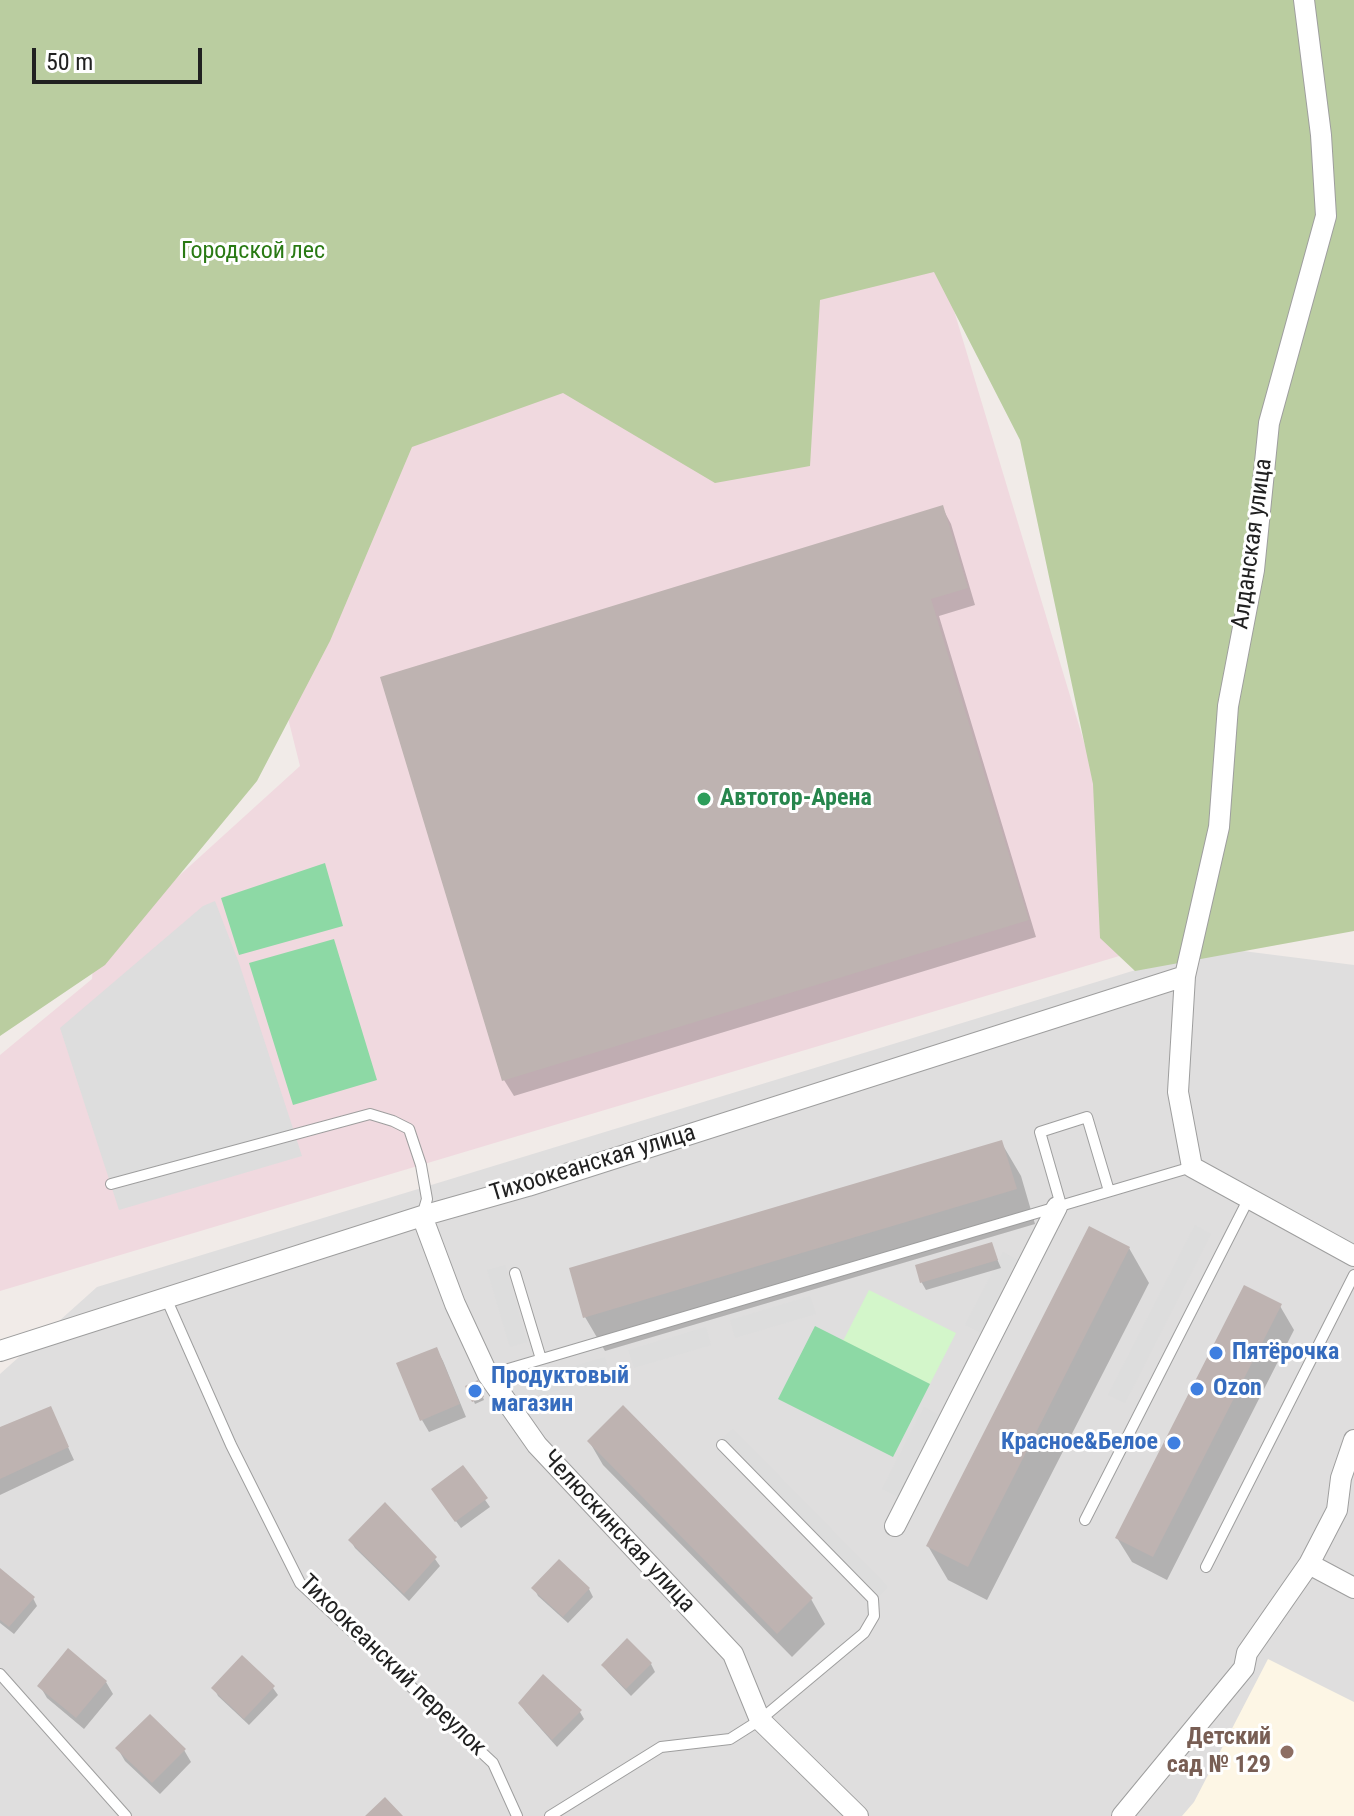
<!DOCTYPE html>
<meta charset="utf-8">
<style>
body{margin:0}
#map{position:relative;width:1354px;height:1816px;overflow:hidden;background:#f1ebe8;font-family:"Roboto Condensed",sans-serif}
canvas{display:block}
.scale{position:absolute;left:32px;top:48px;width:170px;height:36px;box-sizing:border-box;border:4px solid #212121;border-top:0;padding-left:10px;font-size:24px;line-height:28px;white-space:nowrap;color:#212121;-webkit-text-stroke:6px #fff;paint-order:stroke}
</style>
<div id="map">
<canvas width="1354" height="1816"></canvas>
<div class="scale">50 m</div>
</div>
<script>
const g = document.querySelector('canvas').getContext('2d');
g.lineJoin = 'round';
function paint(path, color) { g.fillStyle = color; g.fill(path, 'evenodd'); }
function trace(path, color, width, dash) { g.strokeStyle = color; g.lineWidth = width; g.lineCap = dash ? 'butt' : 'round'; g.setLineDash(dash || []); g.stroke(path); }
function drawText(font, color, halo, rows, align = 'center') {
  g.font = font + ' "Roboto Condensed",sans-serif'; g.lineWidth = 6; g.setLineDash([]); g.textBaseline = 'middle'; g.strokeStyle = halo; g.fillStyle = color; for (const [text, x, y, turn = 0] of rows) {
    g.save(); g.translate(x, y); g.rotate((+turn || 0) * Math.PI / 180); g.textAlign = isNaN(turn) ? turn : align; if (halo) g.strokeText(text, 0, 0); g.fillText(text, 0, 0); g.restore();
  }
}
paint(new Path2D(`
 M 1211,947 L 1354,965 L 1354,1816 L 0,1816 L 0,1374 L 97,1287 Z`), '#dfdede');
paint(new Path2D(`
 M 934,244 L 1146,948 L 0,1291 L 0,1055 L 92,979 L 94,953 L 300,766 L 223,459 Z`), '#f0d9df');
paint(new Path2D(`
 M 1268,1659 L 1354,1702 L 1354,1816 L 1182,1816 L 1194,1802 Z`), '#fdf6e5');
paint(new Path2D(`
 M 0,0 L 1354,0 L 1354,931 L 1135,971 L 1100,938 L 1093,784 L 1020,440 L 934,272 L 820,300 L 810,466 L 715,483 L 563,393 L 412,447 L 330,641 L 257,781 L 105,965 L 0,1036 Z`), '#bacda0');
paint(new Path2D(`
 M 869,1290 L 956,1333 L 930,1384 L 843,1341 Z`), '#d3f6ca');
paint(new Path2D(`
 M 325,863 L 343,926 L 239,955 L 221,898 Z
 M 334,939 L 377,1080 L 293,1105 L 249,963 Z
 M 815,1326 L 930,1384 L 893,1457 L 778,1399 Z`), '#8dd9a5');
paint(new Path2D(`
 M 215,901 L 239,963 L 302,1156 L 119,1210 L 60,1028 L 203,906 Z
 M 1195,1225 L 1211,1234 L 1125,1403 L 1108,1395 Z
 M 1003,1252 L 1020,1261 L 983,1334 L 965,1325 Z
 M 505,1265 L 527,1342 L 510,1347 L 487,1270 Z
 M 810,1296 L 816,1314 L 735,1338 L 730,1320 Z
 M 706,1327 L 711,1345 L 634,1368 L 628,1350 Z
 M 605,1357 L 610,1375 L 539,1396 L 533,1378 Z
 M 924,1407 L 941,1416 L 900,1498 L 882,1489 Z
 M 733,1429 L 888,1587 L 876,1599 L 720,1441 Z`), '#ddd');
paint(new Path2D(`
 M 942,507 L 951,524 L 975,605 L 939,616 L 1036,937 L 514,1096 L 504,1080 Z
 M 1001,1142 L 1021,1176 L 1035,1224 L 605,1351 L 585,1317 Z
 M 991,1245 L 1001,1268 L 926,1290 L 922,1283 L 917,1267 Z
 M 1129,1248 L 1149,1283 L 987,1600 L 948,1580 L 928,1546 Z
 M 1280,1306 L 1294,1330 L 1167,1580 L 1132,1562 L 1117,1538 Z
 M 436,1349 L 443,1361 L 466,1417 L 429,1432 L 422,1420 Z
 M 477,1383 L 484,1400 L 475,1404 L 468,1387 Z
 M 50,1408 L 74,1460 L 0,1495 L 0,1429 Z
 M 589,1441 L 811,1599 L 825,1624 L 792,1657 L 603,1465 Z
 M 463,1468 L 490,1507 L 461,1528 L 438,1497 Z
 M 351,1541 L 435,1559 L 440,1566 L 409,1601 L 355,1548 Z
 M 0,1571 L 33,1598 L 37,1606 L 14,1634 L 0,1623 Z
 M 534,1588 L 589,1589 L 593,1597 L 568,1623 L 538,1596 Z
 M 242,1658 L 273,1688 L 278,1695 L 249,1725 L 218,1696 L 214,1688 Z
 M 651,1664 L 655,1672 L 631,1696 L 608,1672 L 603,1665 Z
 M 106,1682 L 113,1694 L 84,1729 L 47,1698 L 40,1686 Z
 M 520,1703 L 580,1712 L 584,1719 L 557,1747 L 525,1711 Z
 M 118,1749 L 184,1750 L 191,1762 L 160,1794 L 125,1761 Z`), '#0003');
paint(new Path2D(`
 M 943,505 L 968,588 L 931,599 L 1029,920 L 502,1081 L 380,677 Z
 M 1002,1140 L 1017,1189 L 583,1318 L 569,1268 Z
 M 1089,1226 L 1130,1247 L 968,1567 L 926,1546 Z
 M 992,1242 L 998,1260 L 920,1283 L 915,1265 Z
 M 1244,1285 L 1282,1304 L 1153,1557 L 1115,1538 Z
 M 437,1347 L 460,1404 L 420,1421 L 396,1363 Z
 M 478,1380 L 484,1397 L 472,1402 L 465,1386 Z
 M 623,1405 L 813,1598 L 777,1634 L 587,1441 Z
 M 51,1406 L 69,1447 L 0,1479 L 0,1427 Z
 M 463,1465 L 488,1498 L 455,1522 L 431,1489 Z
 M 385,1502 L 437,1557 L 404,1594 L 348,1540 Z
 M 559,1559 L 590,1588 L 563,1617 L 531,1588 Z
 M 0,1568 L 35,1597 L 9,1627 L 0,1620 Z
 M 627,1638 L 652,1663 L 626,1689 L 601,1665 Z
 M 68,1648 L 107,1681 L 76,1718 L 37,1686 Z
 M 242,1655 L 275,1686 L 244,1719 L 211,1688 Z
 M 543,1674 L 582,1710 L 552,1740 L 518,1703 Z
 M 150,1714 L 186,1749 L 152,1783 L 115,1748 Z
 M 385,1797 L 403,1816 L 365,1816 Z`), '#beb3b1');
const service = new Path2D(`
 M 111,1184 L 370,1114 L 393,1121 L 409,1129 L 421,1165 L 427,1199 L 422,1216
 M 1061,1205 L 1040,1132 L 1087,1117 L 1109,1191
 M 515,1273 L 541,1359
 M 166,1298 L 231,1445 L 300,1583 L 493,1763 L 517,1816
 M 488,1375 L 1192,1167
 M 1085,1520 L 1249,1198
 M 1206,1567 L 1354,1275
 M 0,1674 L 126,1816
 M 550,1816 L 661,1747 L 730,1739 L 760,1720 L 864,1633 L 874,1616 L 873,1599 L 722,1445`);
const minor = new Path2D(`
 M 1304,0 L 1321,135 L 1326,216 L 1269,423 L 1254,570 L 1228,706 L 1219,827 L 1185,976 L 1178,1092 L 1192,1167 L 1354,1256
 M 422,1216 L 455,1304 L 488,1375 L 537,1445 L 733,1654 L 760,1720 L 858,1816
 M 0,1351 L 422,1216 L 528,1186 L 1185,976
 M 1354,1440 L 1341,1478 L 1337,1510 L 1309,1564 L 1354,1588
 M 895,1526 L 1057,1207
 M 1122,1816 L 1244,1668 L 1247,1653 L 1309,1564`);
trace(service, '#9e9e9e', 12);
trace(minor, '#9e9e9e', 22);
trace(service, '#fff', 10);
trace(minor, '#fff', 20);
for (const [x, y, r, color] of [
 [704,799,8,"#2e9e5b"],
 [1216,1353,8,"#3f7fe0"],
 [1197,1389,8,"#3f7fe0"],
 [475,1391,8,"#3f7fe0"],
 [1174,1443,8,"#3f7fe0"],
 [1287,1752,8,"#8d6e63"]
]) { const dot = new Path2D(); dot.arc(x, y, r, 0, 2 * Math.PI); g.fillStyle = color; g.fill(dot); trace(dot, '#fff', 3); }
drawText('24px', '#2a7a14', '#fff', [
 ["Городской лес",253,252]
]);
drawText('24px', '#212121', '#fff', [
 ["Алданская улица",1253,544,-82],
 ["Тихоокеанская улица",593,1164,-17],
 ["Челюскинская улица",618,1532,47],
 ["Тихоокеанский переулок",392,1666,44]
]);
drawText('bold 24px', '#27864d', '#fff', [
 ["Автотор-Арена",720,799]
], 'left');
drawText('bold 24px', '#366cbe', '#fff', [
 ["Пятёрочка",1232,1353],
 ["Продуктовый",491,1377],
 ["магазин",491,1405],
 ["Ozon",1213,1389],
 ["Красное&Белое",1158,1443,"right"]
], 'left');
drawText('bold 24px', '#785e54', '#fff', [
 ["Детский",1271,1738],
 ["сад № 129",1271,1766]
], 'right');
</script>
